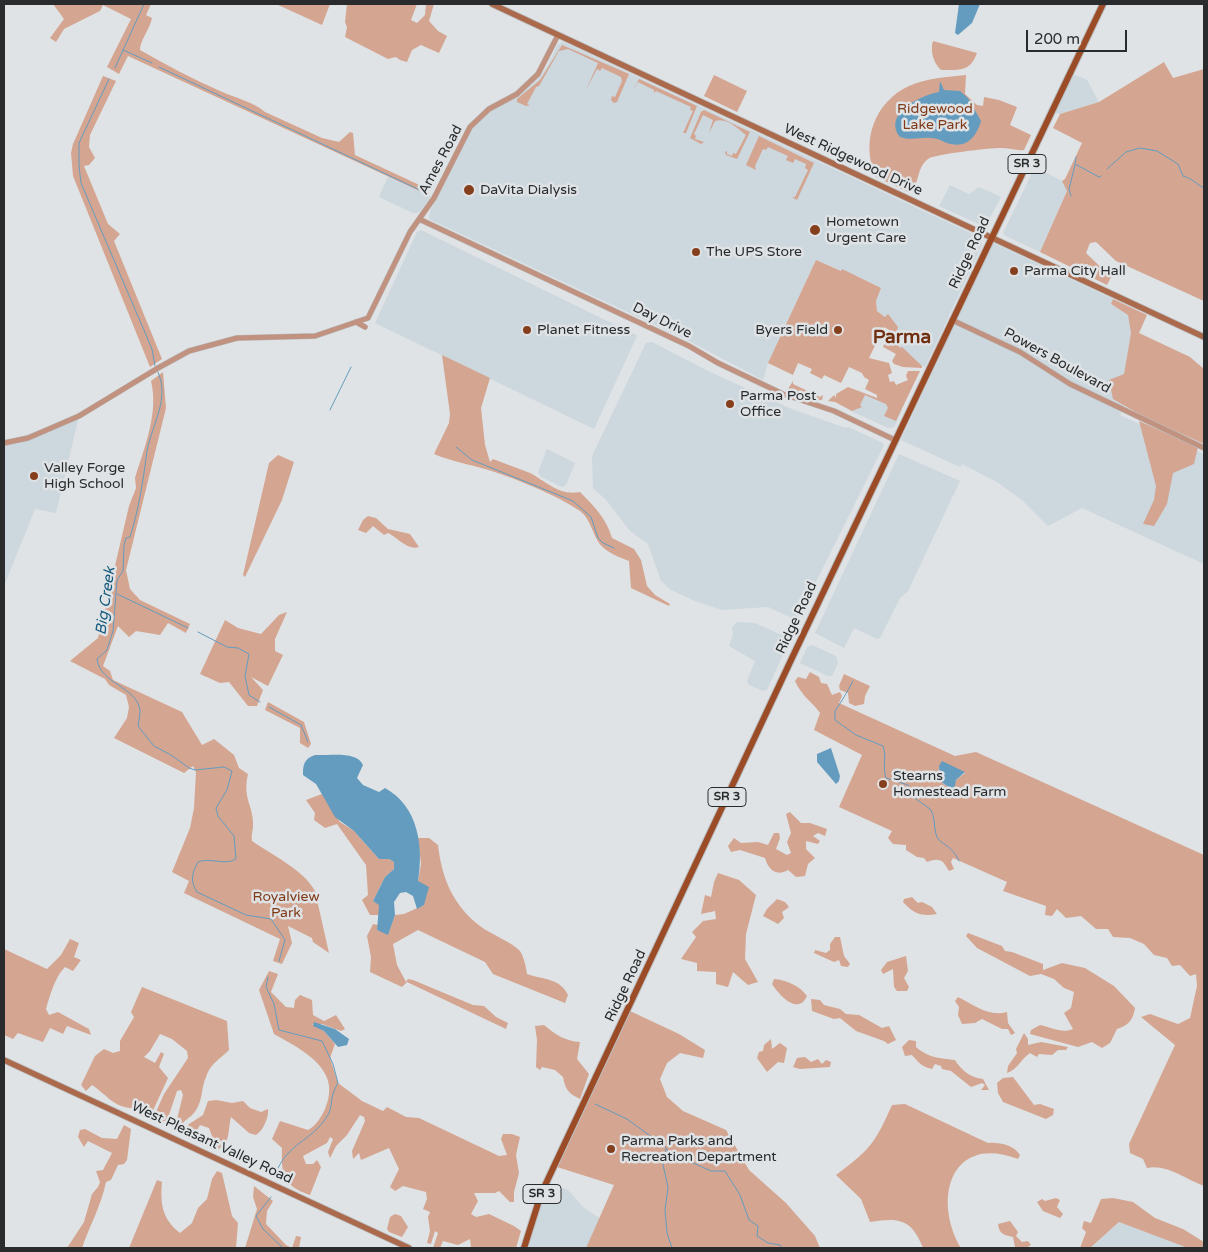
<!DOCTYPE html>
<style>
body{margin:0}
#map{position:relative;width:1208px;height:1252px;overflow:hidden;background:#dfe3e5;font-family:"Varela Round",sans-serif}
canvas{display:block}
.frame{position:absolute;inset:0;border:5px solid #2a2b2c;pointer-events:none}
.scale{position:absolute;left:1026px;top:30px;width:101px;height:22px;box-sizing:border-box;border:2px solid #2a2b2c;border-top:0;padding-left:6px;font-size:15px;line-height:18px;white-space:nowrap;color:#2a2b2c;-webkit-text-stroke:4px #dfe3e5;paint-order:stroke}
</style>
<div id="map">
<canvas width="1208" height="1252"></canvas>
<div class="frame"></div>
<div class="scale">200 m</div>
</div>
<script>
const g = document.querySelector('canvas').getContext('2d');
g.lineJoin = 'round';
function paint(path, color) { g.fillStyle = color; g.fill(path, 'evenodd'); }
function trace(path, color, width, dash) { g.strokeStyle = color; g.lineWidth = width; g.lineCap = dash ? 'butt' : 'round'; g.setLineDash(dash || []); g.stroke(path); }
function drawText(font, color, halo, rows, align = 'center') {
  g.font = font + ' "Varela Round",sans-serif'; g.lineWidth = 5; g.setLineDash([]); g.textBaseline = 'middle'; g.strokeStyle = halo; g.fillStyle = color; for (const [text, x, y, turn = 0] of rows) {
    g.save(); g.translate(x, y); g.rotate((+turn || 0) * Math.PI / 180); g.textAlign = isNaN(turn) ? turn : align; if (halo) g.strokeText(text, 0, 0); g.fillText(text, 0, 0); g.restore();
  }
}
paint(new Path2D(`
 M 563,42 L 981,238 L 982,245 L 925,367 L 903,356 L 895,346 L 889,319 L 877,311 L 876,301 L 881,288 L 843,270 L 842,271 L 816,260 L 768,363 L 763,380 L 685,339 L 429,219 L 430,211 L 471,130 L 488,112 L 524,91 L 537,80 L 548,65 L 557,45 Z
 M 1073,74 L 1087,80 L 1099,102 L 1060,114 L 1055,113 Z
 M 1035,167 L 1062,181 L 1067,191 L 1040,252 L 1006,236 L 1003,233 Z
 M 388,177 L 431,196 L 421,211 L 417,213 L 413,213 L 379,197 Z
 M 950,185 L 969,194 L 979,187 L 1001,197 L 985,227 L 939,206 Z
 M 421,230 L 634,334 L 637,336 L 594,429 L 375,323 L 417,232 Z
 M 993,243 L 1113,299 L 1111,304 L 1128,315 L 1131,333 L 1124,374 L 1113,398 L 1124,405 L 1120,415 L 1204,454 L 1204,564 L 1082,508 L 1048,526 L 1022,500 L 997,482 L 962,464 L 960,467 L 901,440 Z
 M 652,342 L 708,371 L 794,410 L 846,428 L 848,427 L 881,442 L 884,445 L 798,618 L 794,619 L 768,607 L 722,610 L 695,601 L 671,590 L 661,581 L 648,544 L 630,531 L 607,501 L 593,488 L 592,456 L 646,343 Z
 M 857,390 L 902,410 L 894,427 L 888,428 L 849,410 Z
 M 79,416 L 56,513 L 35,509 L 4,586 L 4,443 Z
 M 547,449 L 575,463 L 566,485 L 562,487 L 541,477 L 538,472 Z
 M 899,454 L 960,481 L 908,591 L 900,598 L 880,638 L 877,639 L 854,628 L 844,648 L 815,633 Z
 M 737,622 L 755,623 L 786,637 L 789,641 L 767,690 L 763,691 L 749,685 L 747,681 L 755,661 L 729,646 L 733,635 L 732,627 Z
 M 812,645 L 836,656 L 838,663 L 832,676 L 828,676 L 800,663 L 807,647 Z
 M 550,1183 L 568,1190 L 584,1208 L 600,1218 L 586,1248 L 527,1248 L 540,1204 Z
 M 1119,1222 L 1187,1247 L 1188,1248 L 1090,1248 Z`), '#cdd7de');
paint(new Path2D(`
 M 53,4 L 151,4 L 146,15 L 152,18 C 150,29 140,40 140,50 C 166,65 193,79 220,91 C 235,98 254,102 265,112 L 322,138 L 339,142 L 350,132 L 353,133 L 355,155 L 428,189 L 426,194 L 128,56 L 119,74 L 107,67 L 131,19 L 103,5 L 100,11 L 64,29 L 56,42 L 50,38 L 64,19 Z
 M 276,4 L 330,4 L 322,25 Z
 M 347,4 L 417,4 L 411,20 L 417,23 L 425,15 L 426,4 L 434,4 L 429,21 L 438,31 L 447,36 L 439,53 L 421,45 L 412,50 L 407,62 L 400,60 L 396,57 L 388,59 L 345,37 L 347,27 L 345,22 Z
 M 933,41 L 977,53 C 970,72 960,70 941,70 C 933,63 930,50 933,41 Z
 M 562,45 L 629,74 L 617,102 L 614,103 L 611,100 L 612,96 L 615,97 L 622,81 L 621,77 L 602,68 L 600,71 L 597,69 L 586,90 L 598,63 L 568,49 L 559,51 L 539,86 L 536,87 L 527,104 L 530,105 L 526,106 L 517,102 L 517,99 L 540,80 Z
 M 1164,62 L 1173,78 L 1204,69 L 1204,301 L 1116,261 L 1096,242 L 1090,243 L 1086,253 L 1111,277 L 1107,285 L 1040,252 L 1067,191 L 1062,181 L 1065,179 L 1082,143 L 1053,128 L 1060,114 L 1099,102 Z
 M 714,75 L 747,91 L 737,112 L 704,96 Z
 M 966,75 L 965,94 L 977,105 L 983,106 L 984,97 L 999,100 L 1017,107 L 1010,125 L 1031,135 L 1024,150 C 1017,151 1009,148 1001,148 C 990,148 934,154 928,159 C 916,168 920,184 910,193 L 876,177 C 860,143 874,102 909,86 C 927,78 947,77 966,75 Z
 M 103,76 L 116,81 L 90,135 L 89,147 L 95,158 L 89,165 L 84,166 L 108,224 L 120,234 L 114,241 L 162,359 L 150,367 L 73,176 L 71,153 L 73,144 Z
 M 639,79 L 697,106 L 686,133 L 683,133 L 693,111 L 690,110 L 691,107 L 656,91 L 654,93 L 654,90 L 638,82 L 633,90 Z
 M 704,110 L 750,132 L 737,159 L 726,155 L 725,152 L 727,151 L 727,154 L 732,156 L 733,153 L 736,154 L 746,135 C 738,129 727,117 715,121 L 709,133 L 713,120 L 703,115 L 694,134 L 696,136 L 695,139 L 704,142 L 701,144 L 690,138 L 701,112 Z
 M 759,136 L 814,163 L 797,200 L 792,197 L 795,197 L 808,170 L 805,168 L 806,164 L 795,159 L 793,163 L 786,160 L 788,156 L 768,147 L 766,150 L 763,149 L 755,166 L 756,170 L 746,165 Z
 M 816,260 L 841,271 L 842,269 L 881,288 L 876,301 L 877,311 L 885,317 L 888,314 L 898,327 L 895,338 L 900,348 L 902,347 L 922,366 L 922,368 L 903,367 L 894,364 L 892,361 L 896,354 L 883,347 L 891,331 L 884,327 L 869,358 L 889,363 L 892,373 L 888,375 L 890,382 L 894,381 L 896,385 L 908,380 L 906,376 L 908,371 L 920,371 L 896,421 L 884,416 L 888,408 L 886,404 L 865,395 L 860,405 L 862,407 L 852,411 L 835,402 L 828,401 L 834,395 L 836,398 L 836,394 L 848,387 L 877,398 L 877,395 L 865,389 L 869,380 L 864,377 L 862,373 L 849,367 L 841,383 L 824,375 L 822,379 L 810,373 L 812,369 L 798,363 L 793,375 L 768,363 Z
 M 1113,299 L 1147,315 L 1139,333 L 1190,357 L 1204,369 L 1204,444 L 1144,417 L 1113,399 L 1109,380 L 1124,374 L 1131,333 L 1128,315 L 1111,304 Z
 M 442,355 L 490,378 L 481,408 L 485,445 L 490,462 L 493,459 C 505,464 518,468 530,473 C 547,482 559,496 580,492 C 594,506 606,518 612,538 L 634,549 L 641,560 L 647,586 L 655,595 L 670,604 L 669,606 L 631,588 L 629,561 C 621,558 611,554 605,549 C 592,539 593,521 580,511 C 559,496 510,476 485,469 C 468,464 450,461 434,454 L 449,423 L 450,414 Z
 M 163,372 L 166,408 L 126,570 L 130,589 L 140,600 L 190,624 L 186,633 L 168,623 L 160,635 L 136,631 L 129,637 L 118,626 L 103,666 L 110,671 L 113,680 L 182,712 L 202,745 L 214,739 L 234,755 L 239,768 L 248,774 C 242,799 254,806 253,826 C 253,831 251,835 252,841 C 272,855 304,870 315,891 L 329,953 L 313,942 L 312,938 L 288,926 L 292,943 L 282,964 L 273,961 L 280,939 L 184,893 L 189,881 L 172,872 L 190,828 L 194,808 L 196,772 L 193,766 L 184,773 L 114,738 L 127,718 L 129,707 L 126,695 L 109,685 L 105,679 L 70,661 L 98,638 L 129,506 L 136,488 L 135,478 C 144,448 159,413 151,381 Z
 M 793,381 L 793,384 L 820,397 L 823,395 L 822,400 L 808,399 L 789,392 L 791,391 L 788,389 Z
 M 1139,421 L 1198,447 L 1194,464 L 1173,473 L 1167,504 L 1154,526 L 1143,524 L 1154,500 L 1156,486 Z
 M 278,455 L 294,462 L 282,500 L 245,577 L 243,575 L 269,463 Z
 M 368,516 L 376,518 L 388,529 L 410,534 L 419,547 C 408,551 397,537 388,533 L 384,535 L 373,526 L 366,533 L 358,530 L 363,520 Z
 M 287,612 L 275,639 L 275,651 L 283,655 L 268,686 L 251,677 L 263,690 L 257,706 L 248,706 L 229,682 L 220,683 L 200,674 L 225,620 L 238,628 L 261,634 L 279,615 Z
 M 810,672 L 819,677 L 821,683 L 827,684 L 832,695 L 840,692 L 842,696 L 839,703 L 955,756 L 976,752 L 1204,855 L 1204,1186 C 1185,1179 1167,1164 1147,1168 L 1143,1159 L 1130,1153 L 1129,1144 L 1175,1045 L 1141,1017 L 1150,1014 L 1178,1024 L 1190,1018 L 1197,986 L 1196,974 L 1190,976 L 1180,965 L 1172,966 L 1167,958 L 1154,955 L 1144,944 L 1130,938 L 1113,937 L 1108,929 L 1096,929 L 1081,916 L 1066,918 L 1057,909 L 1052,916 L 1045,915 L 1046,906 L 1003,891 L 1007,882 L 953,858 L 951,862 L 954,869 L 949,871 C 943,860 940,857 927,862 L 924,858 L 917,857 L 906,850 L 906,845 L 893,844 L 888,838 L 892,831 L 839,807 L 862,755 L 814,730 L 820,713 C 812,702 801,695 795,681 L 798,677 L 806,679 ZM 939,766 L 965,773 L 956,780 L 953,791 L 940,781 Z
 M 844,674 L 870,686 L 865,696 L 864,704 L 855,706 L 849,703 L 848,693 L 840,690 L 839,686 Z
 M 268,702 L 304,722 L 311,744 L 308,748 L 300,743 L 300,728 L 265,710 Z
 M 322,794 L 340,822 L 354,831 L 379,859 L 389,859 L 394,862 L 394,869 L 385,877 L 373,901 L 379,904 L 379,915 L 370,915 L 362,900 L 368,895 L 366,865 L 337,824 L 325,828 L 314,820 L 315,813 L 306,800 Z
 M 790,812 L 801,823 L 810,823 L 827,829 L 825,836 L 818,833 L 813,836 L 820,841 L 818,844 L 806,841 L 806,849 L 815,858 L 808,864 L 805,876 L 796,877 L 788,870 C 776,877 768,869 765,858 L 740,850 L 731,852 L 728,846 L 734,838 L 741,843 L 758,842 L 768,845 L 774,833 L 779,833 L 780,838 L 776,849 L 787,855 L 791,853 L 787,842 L 791,833 L 786,814 Z
 M 418,838 L 429,838 L 438,845 C 442,879 453,905 480,926 C 490,934 512,942 520,951 C 524,957 526,967 527,974 C 544,980 560,978 568,995 L 565,1003 L 493,974 L 485,962 L 418,930 L 393,944 L 397,965 L 406,982 L 408,979 L 413,980 L 473,1005 L 484,1006 L 496,1017 L 508,1023 L 506,1029 L 407,982 L 402,987 L 370,972 L 371,957 L 367,936 L 373,924 L 378,925 L 377,930 L 388,934 L 395,915 L 404,914 L 424,905 L 418,881 L 421,864 Z
 M 718,873 L 739,880 L 756,895 L 746,934 L 745,959 L 758,982 L 748,985 L 733,972 L 728,987 L 716,984 L 716,972 L 697,971 L 697,963 L 681,959 L 696,937 L 692,932 L 703,921 L 716,919 L 715,911 L 701,914 L 705,895 L 711,897 L 714,882 Z
 M 912,897 L 918,903 L 922,902 L 932,907 L 937,914 C 921,917 913,913 903,902 L 904,899 Z
 M 777,899 L 785,902 L 789,907 L 782,912 L 784,918 L 778,924 L 763,916 L 767,909 Z
 M 968,933 L 1002,946 L 1005,951 L 1012,952 L 1043,964 L 1043,970 L 1062,963 L 1085,968 L 1114,986 L 1135,1008 C 1133,1020 1129,1025 1117,1029 L 1110,1043 L 1102,1048 L 1092,1042 L 1078,1047 L 1030,1034 L 1031,1030 L 1040,1025 C 1051,1027 1062,1034 1073,1029 L 1064,1013 L 1071,1008 L 1074,992 L 1064,988 L 1054,979 L 1041,974 L 1030,976 L 977,948 L 966,936 Z
 M 835,937 L 840,937 L 844,956 L 850,964 L 848,967 L 841,966 L 839,960 L 834,962 L 814,953 L 815,950 L 826,953 L 830,950 L 830,944 Z
 M 70,939 L 79,943 L 74,957 L 81,960 L 73,971 L 65,967 C 55,977 50,995 46,1009 L 49,1015 L 58,1012 L 89,1029 L 91,1035 L 67,1026 L 63,1034 L 50,1028 L 43,1042 L 18,1033 L 13,1039 L 4,1035 L 4,949 L 47,969 L 61,955 Z
 M 906,956 L 908,971 L 904,978 L 909,987 L 907,991 L 897,991 L 894,987 L 893,969 L 883,974 L 881,970 L 887,962 Z
 M 269,971 L 278,974 L 271,992 L 286,1007 L 294,1008 L 295,1000 L 300,995 L 312,1000 L 313,1015 L 324,1021 L 336,1015 L 345,1029 L 341,1031 L 322,1024 L 312,1024 L 324,1031 L 335,1044 L 330,1058 L 338,1083 L 362,1101 L 383,1111 L 387,1107 L 406,1117 L 419,1118 L 499,1156 L 507,1155 L 501,1139 L 503,1134 L 512,1134 L 520,1137 L 516,1155 L 519,1173 L 514,1192 L 514,1202 L 510,1202 L 499,1191 L 495,1193 L 474,1193 L 478,1201 L 471,1214 L 476,1217 L 489,1214 L 514,1226 L 521,1231 L 516,1248 L 471,1248 L 470,1239 L 458,1245 L 443,1241 L 440,1248 L 433,1248 L 438,1233 L 435,1231 L 431,1244 L 427,1243 L 430,1231 L 428,1217 L 430,1212 L 423,1209 L 427,1199 L 426,1192 L 403,1186 L 395,1191 L 390,1187 L 399,1169 L 389,1148 L 361,1160 L 359,1153 L 353,1159 L 352,1151 L 365,1121 L 364,1117 L 360,1115 L 347,1135 L 336,1146 L 330,1158 L 328,1152 L 333,1139 L 330,1137 L 327,1143 L 303,1156 L 306,1164 L 313,1164 L 317,1160 L 321,1167 L 310,1195 C 283,1186 281,1174 282,1148 L 272,1139 L 280,1121 L 308,1130 C 317,1125 321,1117 325,1109 C 343,1069 302,1050 274,1034 L 259,990 Z
 M 774,979 C 787,980 800,986 807,996 C 798,1016 779,995 772,984 Z
 M 142,987 L 227,1021 L 229,1050 C 220,1059 210,1064 206,1077 C 201,1088 203,1099 196,1110 C 190,1120 183,1118 179,1131 L 174,1131 L 183,1095 L 181,1090 L 177,1091 L 167,1121 L 160,1121 L 154,1116 L 164,1094 L 188,1058 L 187,1051 L 172,1039 L 160,1034 L 150,1051 L 144,1057 L 155,1063 L 161,1052 L 164,1054 L 159,1067 L 168,1078 L 150,1117 L 147,1119 L 137,1113 L 135,1108 C 115,1109 107,1095 92,1085 L 86,1091 L 81,1085 L 95,1056 L 104,1049 L 113,1053 L 120,1051 L 120,1041 L 134,1017 L 131,1012 Z
 M 958,997 C 974,1005 988,1017 1007,1012 L 1008,1023 L 1015,1033 L 1011,1035 L 1008,1029 L 1002,1029 L 982,1019 L 975,1023 L 962,1024 L 958,1015 L 959,1007 L 955,1001 Z
 M 811,999 L 820,1000 L 824,1005 L 840,1009 L 846,1014 L 859,1015 L 882,1028 L 889,1026 L 896,1040 L 888,1044 L 884,1041 L 856,1031 L 840,1018 L 834,1019 L 812,1011 Z
 M 630,1011 L 679,1034 L 705,1050 L 703,1058 L 680,1053 L 667,1063 L 660,1079 L 667,1097 L 683,1111 L 726,1130 L 749,1170 L 786,1203 L 815,1236 L 820,1248 L 586,1248 L 614,1185 L 557,1167 Z
 M 544,1025 C 556,1035 565,1041 580,1042 L 577,1059 L 589,1074 L 580,1099 C 569,1094 565,1089 563,1077 L 555,1070 L 542,1067 L 540,1070 L 536,1067 L 537,1040 L 535,1026 Z
 M 1024,1033 L 1028,1039 L 1028,1045 L 1041,1042 L 1068,1047 L 1066,1050 L 1058,1050 L 1052,1055 L 1039,1054 L 1037,1057 L 1030,1053 C 1021,1059 1017,1070 1007,1073 L 1008,1066 L 1017,1053 L 1016,1049 Z
 M 771,1039 L 772,1049 L 780,1043 L 787,1048 L 784,1063 L 778,1062 L 767,1072 L 757,1058 L 759,1052 L 763,1051 L 764,1045 Z
 M 909,1040 L 916,1041 L 916,1047 C 929,1058 939,1058 955,1060 C 961,1070 971,1078 983,1079 L 989,1090 L 981,1090 L 985,1085 L 982,1083 L 971,1087 L 951,1071 L 942,1069 L 941,1066 L 935,1064 L 932,1069 C 922,1067 918,1062 912,1055 L 905,1056 L 902,1047 Z
 M 805,1057 L 811,1062 L 818,1059 L 822,1064 L 826,1060 L 831,1062 L 830,1067 L 800,1069 L 793,1067 L 797,1058 Z
 M 1013,1077 L 1034,1105 L 1040,1104 L 1054,1109 L 1053,1115 L 1046,1119 L 1003,1102 L 998,1093 L 997,1083 L 1003,1078 Z
 M 216,1100 L 232,1103 L 243,1101 L 250,1108 L 261,1112 L 268,1109 C 269,1117 263,1131 256,1135 L 249,1133 L 231,1117 C 227,1133 232,1141 216,1151 L 207,1147 L 207,1141 L 212,1136 L 209,1128 L 200,1125 L 193,1137 L 184,1133 L 189,1124 L 203,1115 L 208,1101 Z
 M 905,1104 L 988,1143 C 999,1142 1014,1145 1020,1155 L 1018,1159 C 951,1133 932,1199 961,1248 L 923,1248 C 912,1220 900,1217 870,1222 L 861,1199 L 836,1175 C 870,1150 875,1143 892,1105 Z
 M 124,1125 L 131,1129 L 127,1160 L 124,1164 L 118,1165 L 111,1180 L 106,1182 C 101,1206 90,1225 82,1248 L 67,1248 L 84,1222 L 92,1194 L 98,1187 L 100,1182 L 96,1171 L 103,1170 L 112,1153 L 88,1141 L 84,1147 L 78,1137 L 80,1130 L 85,1129 L 102,1138 L 117,1139 Z
 M 217,1171 L 222,1173 L 232,1216 L 238,1223 L 236,1248 L 129,1248 L 157,1180 L 162,1182 C 160,1203 162,1219 180,1233 L 192,1223 L 198,1208 L 207,1199 L 212,1179 Z
 M 254,1186 L 273,1201 L 267,1211 L 266,1224 L 286,1245 L 292,1248 L 296,1236 L 301,1237 L 299,1248 L 245,1248 L 257,1209 L 253,1197 Z
 M 1056,1198 L 1060,1200 L 1057,1207 L 1063,1214 L 1060,1218 L 1043,1211 L 1037,1202 L 1042,1199 L 1045,1201 Z
 M 1113,1198 L 1133,1202 L 1155,1218 L 1183,1229 L 1204,1242 L 1204,1248 L 1188,1248 L 1119,1222 L 1090,1248 L 1080,1248 L 1086,1232 L 1082,1228 L 1084,1221 L 1091,1223 L 1101,1199 Z
 M 395,1214 L 401,1216 L 408,1227 L 402,1237 L 389,1232 L 387,1229 L 390,1217 Z
 M 1010,1221 L 1018,1232 L 1016,1236 L 1022,1242 L 1028,1241 L 1031,1245 L 1026,1248 L 1015,1247 L 1013,1237 C 1004,1235 999,1234 998,1224 Z`), '#d4a591');
paint(new Path2D(`
 M 959,4 L 980,4 L 972,23 L 958,35 L 955,33 Z
 M 940,81 L 944,90 L 960,91 L 968,98 L 981,121 C 976,138 966,149 947,143 C 942,141 937,138 931,138 C 920,137 911,141 900,137 C 882,113 922,95 939,92 Z
 M 831,748 L 840,776 L 839,781 L 836,784 L 817,762 L 817,754 Z
 M 315,755 C 328,756 357,750 363,765 L 357,778 L 363,785 L 379,792 L 385,788 C 418,806 424,846 418,881 L 429,887 L 424,905 L 417,909 L 413,896 L 406,892 L 400,893 L 394,902 L 395,915 L 388,935 L 377,930 L 379,905 L 373,901 L 385,877 L 394,869 L 394,862 L 389,859 L 379,859 L 354,831 L 335,817 L 316,784 L 303,775 C 303,764 304,759 315,755 Z
 M 942,761 L 965,772 L 956,780 L 954,791 L 940,781 L 939,766 Z
 M 314,1022 L 335,1029 L 349,1039 L 347,1045 L 338,1047 L 324,1031 L 313,1026 Z`), '#649cbf');
trace(new Path2D(`
 M 123,50 L 152,63
 M 159,67 L 426,193
 M 115,68 L 144,4
 M 109,79 L 79,143 L 79,166 L 81,183 L 152,349 L 155,366
 M 1076,157 L 1075,164 L 1099,177 L 1101,176
 M 1107,169 L 1126,152 L 1140,148 L 1157,151 L 1178,164 L 1183,176 C 1193,179 1196,184 1204,188
 M 1071,196 L 1069,189 L 1075,165
 M 157,370 C 171,398 152,424 147,451 C 143,481 139,509 130,537 L 126,538 L 124,545 L 123,571 L 117,580 L 113,631 L 107,650 L 97,659 C 100,684 136,686 140,710 C 140,715 139,721 138,726 L 154,746 L 171,755 L 189,768 L 195,770 L 224,767 L 232,771 L 227,790 L 216,808 L 218,816 L 234,836 L 236,859 C 225,866 210,857 198,862 C 192,872 190,882 197,892 L 246,915 L 271,919 L 285,940 L 279,961
 M 330,410 L 351,367
 M 456,447 L 472,460 L 573,501 L 591,517 L 598,538 L 603,543 L 614,548
 M 117,594 L 188,628
 M 198,632 L 227,647 L 238,648 L 249,654 L 245,676 L 249,695 L 260,702
 M 853,681 C 847,692 842,701 835,711 L 835,720 L 856,735 L 883,746 C 887,757 882,766 886,778 L 908,785 L 916,799 L 930,809 C 936,817 933,828 937,837 C 940,844 952,845 959,861
 M 269,707 L 301,725 L 308,742
 M 268,977 L 266,987 L 274,1004 L 279,1030 L 322,1041 L 333,1064 L 338,1083 C 329,1097 333,1107 328,1115 C 312,1142 287,1142 275,1175
 M 595,1104 L 627,1119 L 653,1138 L 660,1140 L 669,1152 L 711,1171 L 725,1171 L 740,1195 L 749,1220 L 758,1226 L 757,1236 L 768,1243 L 780,1245 L 782,1248
 M 666,1149 L 663,1165 L 668,1187 L 665,1210 L 667,1233 L 672,1248
 M 271,1197 L 256,1216 L 263,1229 L 283,1248`), '#649cbf', 1);
const tertiary = new Path2D(`
 M 419,219 L 689,346 L 718,363 L 783,394 L 834,411 L 895,440
 M 952,320 L 1020,352 L 1070,384 L 1204,448
 M 356,322 L 365,327
 M 4,443 L 28,438 L 79,416 L 158,368 L 189,351 L 237,338 L 315,336 L 368,318 L 410,232 L 434,198 L 470,127 L 489,109 L 517,94 L 538,74 L 558,35`);
const secondary = new Path2D(`
 M 492,4 L 1204,337
 M 4,1060 L 409,1248`);
const primary = new Path2D(`
 M 524,1248 L 541,1194 L 792,658 L 1103,4`);
trace(tertiary, '#bbbec0', 6);
trace(secondary, '#bbbec0', 7);
trace(primary, '#bbbec0', 8);
trace(tertiary, '#c0927f', 5);
trace(secondary, '#ac6a4d', 5.5);
trace(primary, '#9b4c26', 6);
for (const [x, y, r, color] of [
 [469,190,6,"#863f1d"],
 [815,230,6,"#863f1d"],
 [696,252,5,"#863f1d"],
 [1014,271,5,"#863f1d"],
 [527,330,5,"#863f1d"],
 [838,330,5,"#863f1d"],
 [730,404,5,"#863f1d"],
 [34,476,5,"#863f1d"],
 [883,784,5,"#863f1d"],
 [611,1149,5,"#863f1d"]
]) { const dot = new Path2D(); dot.arc(x, y, r, 0, 2 * Math.PI); g.fillStyle = color; g.fill(dot); trace(dot, '#dfe3e5', 2); }
for (const [x, y, w] of [
 [1027,164,38],
 [727,797,38],
 [542,1194,38]
]) { const box = new Path2D(); box.roundRect(x - w / 2, y - 9.5, w, 19, 4); g.fillStyle = '#dfe3e5'; g.fill(box); trace(box, '#2a2b2c', 1); }
drawText('bold 12px', '#2a2b2c', null, [
 ["SR 3",1027,164],
 ["SR 3",727,797],
 ["SR 3",542,1194]
]);
drawText('14px', '#803916', '#dfe3e5', [
 ["Ridgewood",935,109],
 ["Lake Park",935,125],
 ["Royalview",286,897],
 ["Park",286,913]
]);
drawText('14px', '#2a2b2c', '#dfe3e5', [
 ["Ames Road",441,160,-62],
 ["West Ridgewood Drive",853,160,25],
 ["Ridge Road",970,253,-65],
 ["Day Drive",662,321,26],
 ["Powers Boulevard",1057,361,29],
 ["Ridge Road",797,618,-65],
 ["Ridge Road",626,986,-65],
 ["West Pleasant Valley Road",212,1143,25]
]);
drawText('14px', '#2a2b2c', '#dfe3e5', [
 ["DaVita Dialysis",480,190],
 ["Hometown",826,222],
 ["Urgent Care",826,238],
 ["The UPS Store",706,252],
 ["Parma City Hall",1024,271],
 ["Planet Fitness",537,330],
 ["Byers Field",828,330,"right"],
 ["Parma Post",740,396],
 ["Office",740,412],
 ["Valley Forge",44,468],
 ["High School",44,484],
 ["Stearns",893,776],
 ["Homestead Farm",893,792],
 ["Parma Parks and",621,1141],
 ["Recreation Department",621,1157]
], 'left');
drawText('italic 15px', '#14597d', '#dfe3e5', [
 ["Big Creek",106,601,-82]
]);
drawText('bold 19px', '#703011', '#dfe3e5', [
 ["Parma",902,338]
]);
</script>
